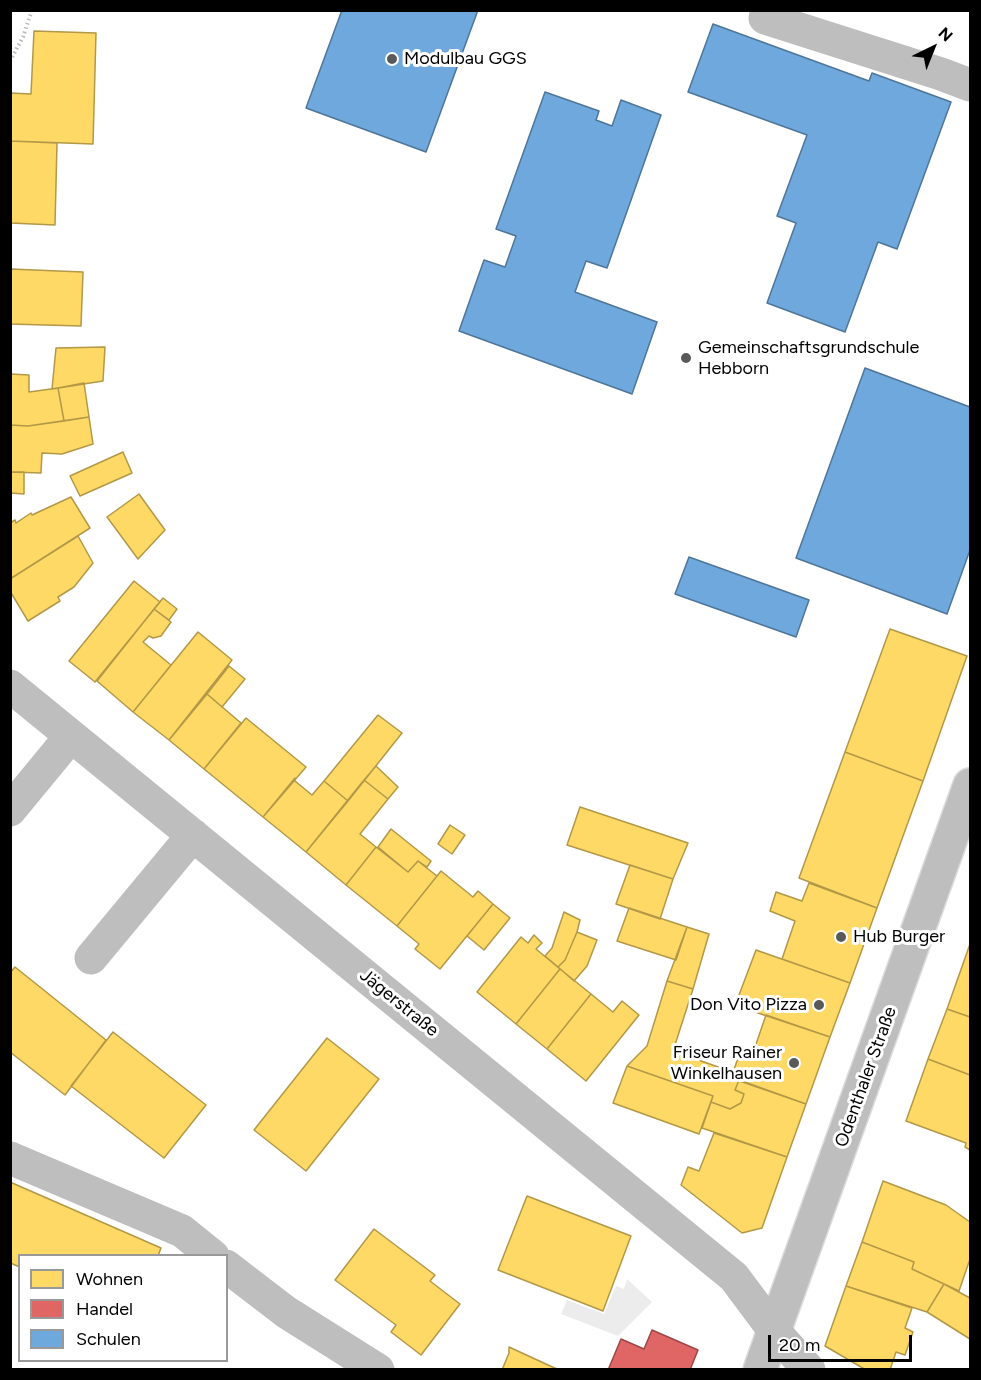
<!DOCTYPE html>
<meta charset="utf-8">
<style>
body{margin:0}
#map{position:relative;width:981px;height:1380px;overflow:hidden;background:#fff;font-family:Figtree,sans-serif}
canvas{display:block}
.frame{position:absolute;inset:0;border:12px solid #000;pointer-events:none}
.legend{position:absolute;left:18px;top:1254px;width:210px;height:108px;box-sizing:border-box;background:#fff;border:2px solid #999;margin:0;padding:8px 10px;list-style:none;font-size:18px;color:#000}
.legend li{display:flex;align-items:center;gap:12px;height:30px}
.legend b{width:30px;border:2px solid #999}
.north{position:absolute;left:903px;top:18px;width:60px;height:60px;-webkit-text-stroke:4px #fff;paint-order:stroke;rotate:43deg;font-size:16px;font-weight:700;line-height:24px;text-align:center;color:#000}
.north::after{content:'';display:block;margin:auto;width:21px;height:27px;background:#000;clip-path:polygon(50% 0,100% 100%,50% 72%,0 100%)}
.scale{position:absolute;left:768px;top:1335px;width:144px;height:27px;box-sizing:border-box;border:3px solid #000;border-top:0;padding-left:8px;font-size:18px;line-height:21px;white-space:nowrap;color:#000;-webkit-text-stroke:4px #fff;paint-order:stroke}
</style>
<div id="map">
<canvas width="981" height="1380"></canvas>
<div class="frame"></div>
<ul class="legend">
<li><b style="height:16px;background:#ffd966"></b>Wohnen</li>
<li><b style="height:16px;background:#e06666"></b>Handel</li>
<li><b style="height:16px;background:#6fa8dc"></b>Schulen</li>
</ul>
<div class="north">N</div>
<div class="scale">20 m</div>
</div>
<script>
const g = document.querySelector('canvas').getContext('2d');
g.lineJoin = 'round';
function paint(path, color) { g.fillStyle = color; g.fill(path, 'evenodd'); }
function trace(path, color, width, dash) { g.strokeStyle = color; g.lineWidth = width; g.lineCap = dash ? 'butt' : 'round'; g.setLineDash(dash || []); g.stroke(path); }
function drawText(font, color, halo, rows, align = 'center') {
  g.font = font + ' Figtree,sans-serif'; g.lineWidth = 6; g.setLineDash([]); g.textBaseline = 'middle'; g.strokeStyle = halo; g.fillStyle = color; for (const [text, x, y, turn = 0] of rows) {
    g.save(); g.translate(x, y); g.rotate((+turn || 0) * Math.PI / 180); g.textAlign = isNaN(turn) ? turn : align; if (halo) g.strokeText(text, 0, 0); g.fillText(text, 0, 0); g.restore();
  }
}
paint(new Path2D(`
 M 627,1279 L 652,1302 L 618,1336 L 561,1314 L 567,1300 L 604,1314 L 616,1286 L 624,1289 Z`), '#ececec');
const homes = new Path2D(`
 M 34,31 L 96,33 L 93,144 L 10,141 L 10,93 L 31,94 Z
 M 10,141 L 57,143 L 55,225 L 10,223 Z
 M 10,269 L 83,272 L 81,326 L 10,324 Z
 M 105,347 L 103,381 L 52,389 L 56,348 Z
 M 10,374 L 29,375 L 29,392 L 58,388 L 64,421 L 28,426 L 10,425 Z
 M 84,383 L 89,417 L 64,421 L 58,388 Z
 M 89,417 L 93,444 L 62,454 L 42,453 L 41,473 L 10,472 L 10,425 L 28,426 Z
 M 123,452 L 132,473 L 80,496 L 70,476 Z
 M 10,472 L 24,472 L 24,494 L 10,493 Z
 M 139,494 L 165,530 L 138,559 L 107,517 Z
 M 71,497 L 90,528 L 10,579 L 10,523 L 15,520 L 16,523 L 31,513 L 32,515 Z
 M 78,536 L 93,563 L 74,587 L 58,597 L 60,601 L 28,621 L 10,591 L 10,579 Z
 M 134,581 L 160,602 L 95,682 L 69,661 Z
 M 163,598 L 177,609 L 169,620 L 154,609 Z
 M 154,609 L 171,622 L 161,636 L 153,638 L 149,636 L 143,642 L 171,665 L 133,712 L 97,681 Z
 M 890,629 L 967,656 L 923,781 L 845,752 Z
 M 198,632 L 232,660 L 169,740 L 133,712 Z
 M 229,666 L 245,679 L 222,707 L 207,694 Z
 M 207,694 L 241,723 L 204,769 L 169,740 Z
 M 378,715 L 402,733 L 348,801 L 324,781 Z
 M 246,718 L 306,767 L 263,817 L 204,769 Z
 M 845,752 L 923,781 L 877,908 L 799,878 Z
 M 376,766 L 398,787 L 388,799 L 364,780 Z
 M 295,778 L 295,781 L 312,795 L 324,781 L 348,801 L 306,852 L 263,817 Z
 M 364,780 L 388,799 L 360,834 L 376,847 L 346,885 L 306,852 Z
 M 580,807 L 688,843 L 673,879 L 567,845 Z
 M 450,825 L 465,835 L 452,854 L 438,844 Z
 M 391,829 L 431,861 L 427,867 L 418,861 L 408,872 L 378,847 Z
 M 376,847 L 408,872 L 418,861 L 437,876 L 397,926 L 346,885 Z
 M 630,865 L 673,879 L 660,919 L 616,904 Z
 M 441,871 L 473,897 L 478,891 L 493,904 L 440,969 L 415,949 L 419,944 L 397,926 Z
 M 809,883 L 877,908 L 850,983 L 782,959 L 795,921 L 770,911 L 776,892 L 802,901 Z
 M 493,904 L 510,918 L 484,950 L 467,936 Z
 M 629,908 L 687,927 L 676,960 L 617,941 Z
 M 564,912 L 580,920 L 577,932 L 565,960 L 558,967 L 545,956 L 552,948 Z
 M 687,927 L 709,934 L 693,989 L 667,981 Z
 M 577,932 L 597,940 L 587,966 L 574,981 L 558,967 L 565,960 Z
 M 534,935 L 542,943 L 536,949 L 560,969 L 516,1024 L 477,992 L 521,937 L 528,943 Z
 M 970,944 L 970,1017 L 947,1009 Z
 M 756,950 L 850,983 L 830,1037 L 743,1008 L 743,1006 L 736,1003 Z
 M 15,967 L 106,1040 L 65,1095 L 10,1052 L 10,973 Z
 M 560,969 L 591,994 L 547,1049 L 516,1024 Z
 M 667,981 L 693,989 L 673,1051 L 721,1068 L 719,1076 L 739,1080 L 735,1090 L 744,1094 L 741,1103 L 730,1109 L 711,1102 L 713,1096 L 627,1066 L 647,1046 Z
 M 591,994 L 613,1012 L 622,1001 L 639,1015 L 586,1081 L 547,1049 Z
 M 947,1009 L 970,1017 L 970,1075 L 928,1059 Z
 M 766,1015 L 830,1037 L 806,1104 L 731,1078 L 738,1058 L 741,1059 L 744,1050 L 753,1053 Z
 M 113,1032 L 206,1105 L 164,1158 L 71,1086 Z
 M 327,1038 L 379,1079 L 306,1171 L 254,1130 Z
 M 928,1059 L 970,1075 L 970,1150 L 965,1147 L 966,1143 L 906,1121 Z
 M 627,1066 L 713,1096 L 699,1134 L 613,1103 Z
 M 739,1080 L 806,1104 L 787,1157 L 702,1128 L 711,1102 L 730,1109 L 741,1103 L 744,1094 L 735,1090 Z
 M 714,1133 L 787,1157 L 762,1228 L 742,1233 L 681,1185 L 688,1167 L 699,1171 Z
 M 883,1181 L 946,1205 L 970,1222 L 970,1259 L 959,1291 L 912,1269 L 914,1262 L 862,1242 Z
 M 10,1182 L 161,1248 L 158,1256 L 20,1256 L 20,1267 L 10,1263 Z
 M 527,1196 L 631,1236 L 603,1311 L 498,1270 Z
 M 374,1229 L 435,1275 L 430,1281 L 460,1304 L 421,1355 L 391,1332 L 396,1325 L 335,1280 Z
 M 862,1242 L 914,1262 L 912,1269 L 944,1284 L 927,1312 L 846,1286 Z
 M 944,1284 L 970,1298 L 970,1339 L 927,1312 Z
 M 846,1286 L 912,1308 L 905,1328 L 913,1332 L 905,1355 L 896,1352 L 890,1370 L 866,1370 L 825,1346 Z
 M 509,1347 L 559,1370 L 502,1370 L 509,1353 Z`);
paint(homes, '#ffd966');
trace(homes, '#b29847', 1.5);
const shops = new Path2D(`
 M 652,1330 L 698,1350 L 690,1370 L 608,1370 L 621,1339 L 644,1349 Z`);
paint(shops, '#e06666');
trace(shops, '#9d4747', 1.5);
const schools = new Path2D(`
 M 342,10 L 478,10 L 426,152 L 306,108 Z
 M 713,24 L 869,81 L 872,73 L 951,102 L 897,249 L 878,242 L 845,332 L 767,303 L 796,223 L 777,216 L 807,135 L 688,92 Z
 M 545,92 L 599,111 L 596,120 L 612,126 L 621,100 L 661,115 L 607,268 L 586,261 L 575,292 L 657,322 L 632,394 L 459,331 L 484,260 L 505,267 L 516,236 L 496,229 Z
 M 865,368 L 970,407 L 970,550 L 947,614 L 796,558 Z
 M 689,557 L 809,600 L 796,637 L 675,594 Z`);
paint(schools, '#6fa8dc');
trace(schools, '#4e769a', 1.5);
const major = new Path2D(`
 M 760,1370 L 970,785`);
trace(major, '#dbdbdb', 36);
trace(new Path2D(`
 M 10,61 L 23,37 L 32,10`), '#b9b9b9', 4, [1.5, 3]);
trace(new Path2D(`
 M 765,18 L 941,74 L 970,85
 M 10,686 L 734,1277 L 775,1332 L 809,1370
 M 10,810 L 71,736
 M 91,958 L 193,835
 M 10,1158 L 182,1231 L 213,1256
 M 226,1266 L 286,1312 L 378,1370`), '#bebebe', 33);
trace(major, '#bebebe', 33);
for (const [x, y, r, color] of [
 [392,59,6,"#595959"],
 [686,358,6,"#595959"],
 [841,937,6,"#595959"],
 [819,1005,6,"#595959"],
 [794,1063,6,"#595959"]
]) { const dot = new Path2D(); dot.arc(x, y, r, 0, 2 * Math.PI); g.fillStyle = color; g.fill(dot); trace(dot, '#fff', 2); }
drawText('18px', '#000', '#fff', [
 ["Modulbau GGS",404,59],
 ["Gemeinschaftsgrundschule",698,348],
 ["Hebborn",698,369],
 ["Hub Burger",853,937],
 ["Don Vito Pizza",807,1005,"right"],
 ["Friseur Rainer",782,1053,"right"],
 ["Winkelhausen",782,1074,"right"]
], 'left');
drawText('18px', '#000', '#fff', [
 ["Jägerstraße",399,1003,39],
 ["Odenthaler Straße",866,1077,-70]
]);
</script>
